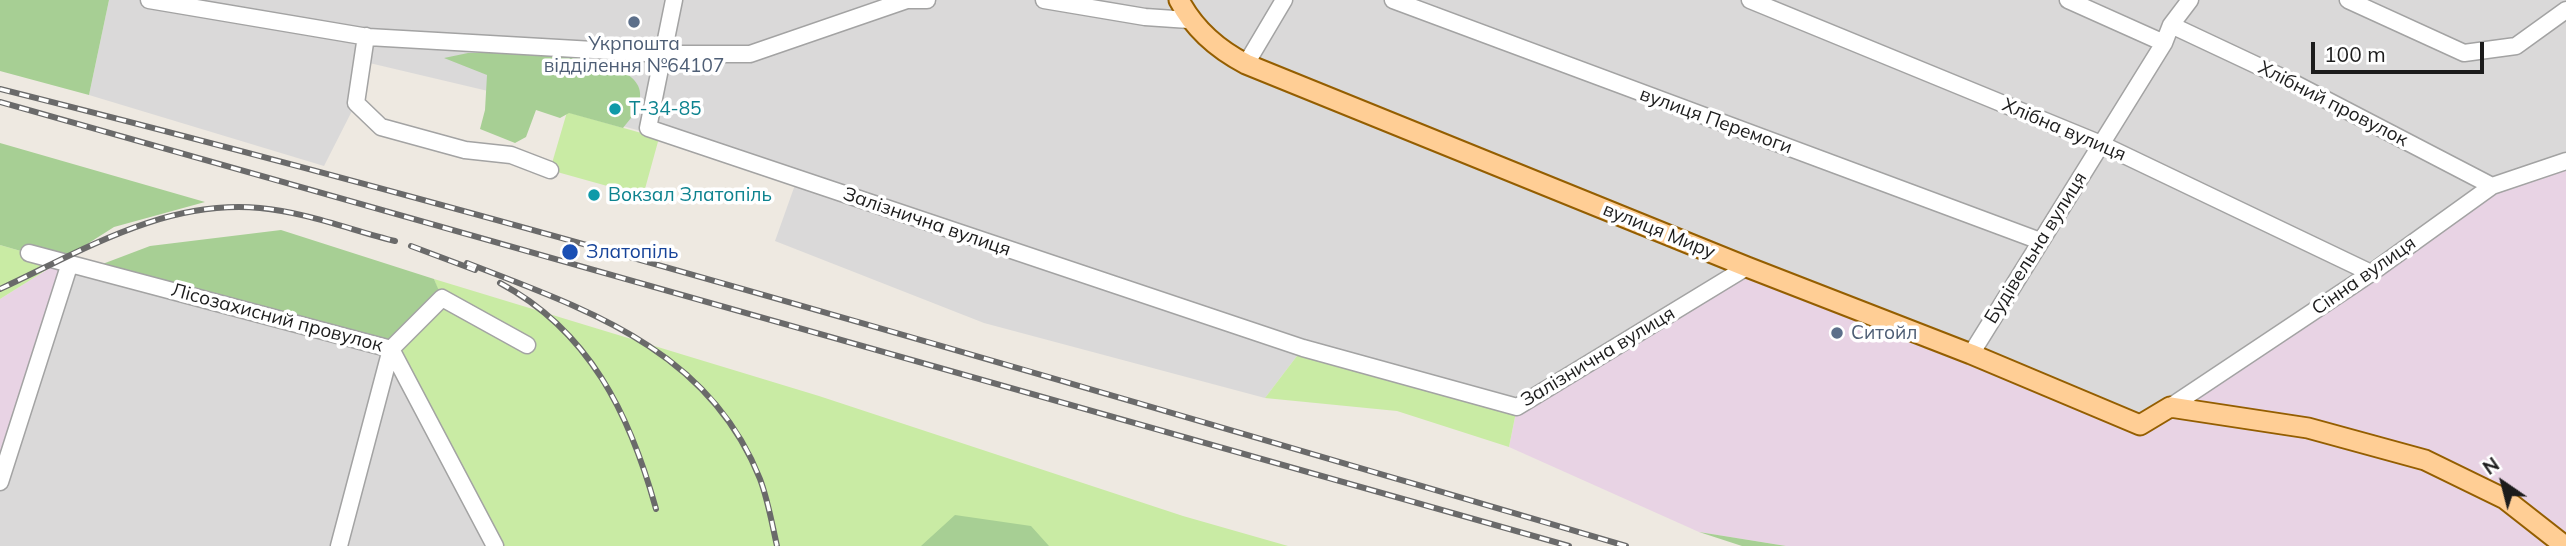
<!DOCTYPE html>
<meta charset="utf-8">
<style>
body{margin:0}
#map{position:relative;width:2566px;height:546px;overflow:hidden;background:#eee9e1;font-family:Mulish,sans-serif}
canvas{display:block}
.north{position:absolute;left:2468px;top:448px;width:70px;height:70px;-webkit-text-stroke:5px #fff;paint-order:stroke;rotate:325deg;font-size:19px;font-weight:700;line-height:28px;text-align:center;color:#1c1c1c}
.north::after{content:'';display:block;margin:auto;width:24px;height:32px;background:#1c1c1c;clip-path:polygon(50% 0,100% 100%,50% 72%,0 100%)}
.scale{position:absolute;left:2311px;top:42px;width:173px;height:32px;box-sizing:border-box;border:4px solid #1c1c1c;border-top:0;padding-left:9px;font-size:21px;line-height:24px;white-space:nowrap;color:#1c1c1c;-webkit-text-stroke:5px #fff;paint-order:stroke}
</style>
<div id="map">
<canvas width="2566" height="546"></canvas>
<div class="north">N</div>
<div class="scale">100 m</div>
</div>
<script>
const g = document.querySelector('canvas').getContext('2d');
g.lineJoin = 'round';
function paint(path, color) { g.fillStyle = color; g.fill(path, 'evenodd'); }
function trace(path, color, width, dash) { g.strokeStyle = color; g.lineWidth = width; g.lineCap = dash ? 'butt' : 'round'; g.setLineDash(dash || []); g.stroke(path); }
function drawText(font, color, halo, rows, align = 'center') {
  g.font = font + ' Mulish,sans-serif'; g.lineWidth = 7; g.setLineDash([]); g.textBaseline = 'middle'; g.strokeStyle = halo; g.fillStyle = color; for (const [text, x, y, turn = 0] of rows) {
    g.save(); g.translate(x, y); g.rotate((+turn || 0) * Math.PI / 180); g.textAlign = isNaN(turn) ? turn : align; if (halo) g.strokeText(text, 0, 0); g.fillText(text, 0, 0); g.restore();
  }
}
paint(new Path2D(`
 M 109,0 L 2566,0 L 2566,161 L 2140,425 L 1517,407 L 1303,348 L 1265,398 L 984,323 L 775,241 L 796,182 L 637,130 L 543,104 L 361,61 L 356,103 L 324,166 L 89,95 Z
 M 70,263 L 391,349 L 495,546 L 0,546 L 0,482 Z`), '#dad9d9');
paint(new Path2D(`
 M 2566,161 L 2566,546 L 1786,546 L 1699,532 L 1509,447 L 1517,407 L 1747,267 L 2140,425 L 2492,186 Z
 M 59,262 L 70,263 L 0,482 L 0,299 Z`), '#e8d3e4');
paint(new Path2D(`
 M 567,112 L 659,138 L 643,196 L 550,170 Z
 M 0,245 L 59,262 L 0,299 Z
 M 434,279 L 819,396 L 1183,516 L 1288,546 L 495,546 L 391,349 L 441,298 Z
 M 1303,348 L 1517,407 L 1509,447 L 1397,411 L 1265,398 Z`), '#c9eba4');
paint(new Path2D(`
 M 0,0 L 109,0 L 89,95 L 0,71 Z
 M 510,52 C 549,55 689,57 623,128 L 569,113 L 560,118 L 536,110 L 526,137 L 515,143 L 480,129 L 485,110 L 487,75 L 444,58 L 468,53 Z
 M 0,143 L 205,202 L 114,227 L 59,262 L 0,245 Z
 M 281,230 L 434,279 L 442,298 L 391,349 L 92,268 L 150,246 Z
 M 955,515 L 1031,526 L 1049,546 L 921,546 Z
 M 1699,532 L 1786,546 L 1742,546 Z`), '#a7cf94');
const minor = new Path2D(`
 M 149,0 L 368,37 L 663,54 L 648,128 L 1303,348 L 1517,407 L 1747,267
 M 674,0 L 663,54 L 750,54 L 907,0 L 927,0
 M 1044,0 L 1145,17 L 1189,20
 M 1393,0 L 2040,241
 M 1750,0 L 2101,144 L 2371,273
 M 2068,0 L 2164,43
 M 2348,0 L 2464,53 L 2516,46 L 2566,10
 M 2171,25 L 2288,80 L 2492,186
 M 366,36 L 356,103 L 381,127 L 465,150 L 511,155 L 550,170
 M 1246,64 L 1284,0
 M 29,253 L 391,349 L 495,546
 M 391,349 L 442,298 L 527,345
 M 1971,354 L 2164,43 L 2171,25 L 2190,0
 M 2170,407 L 2371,273 L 2492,186 L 2566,161
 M 0,482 L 70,263
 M 339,546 L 391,349`);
const major = new Path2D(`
 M 1179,0 C 1194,29 1217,49 1246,64 L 1747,267 L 1971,354 L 2140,425 L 2170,407 L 2308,428 L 2425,460 L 2505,499 L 2565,546`);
trace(minor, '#a3a3a3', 19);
trace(major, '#945e00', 23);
trace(minor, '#fff', 16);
trace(major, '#ffce95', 19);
const rail = new Path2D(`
 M 0,89 C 546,226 1086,388 1626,546
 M 0,102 L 1569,546
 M 411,246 L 475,270
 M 467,263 C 585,309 709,349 760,479 C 768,500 772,524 777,546
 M 500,283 C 590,331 630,415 656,509
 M 0,289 C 82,251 165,199 260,208 C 305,212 351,230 395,241`);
trace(rail, '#6a6a6a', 6);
trace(rail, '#fff', 3.5, [10]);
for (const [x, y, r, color] of [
 [634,22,7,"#5c6f8a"],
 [615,109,7,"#0f9aa8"],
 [594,195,7,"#0f9aa8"],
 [570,252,9,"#1a4fb4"],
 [1837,333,7,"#5c6f8a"]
]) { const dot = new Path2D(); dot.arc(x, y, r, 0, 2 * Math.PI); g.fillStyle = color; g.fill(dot); trace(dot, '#fff', 2.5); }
drawText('19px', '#4e5e75', '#fff', [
 ["Укрпошта",634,44],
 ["відділення №64107",634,66],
 ["Ситойл",1851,333,"left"]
]);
drawText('19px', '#1c1c1c', '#fff', [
 ["Хлібний провулок",2333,104,27],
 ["вулиця Перемоги",1716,121,20],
 ["Хлібна вулиця",2064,130,23],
 ["Залізнична вулиця",927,222,19],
 ["вулиця Миру",1659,231,22],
 ["Будівельна вулиця",2036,248,-58],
 ["Сінна вулиця",2364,276,-35],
 ["Лісозахисний провулок",277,318,15],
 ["Залізнична вулиця",1598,357,-31]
]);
drawText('19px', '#0d838f', '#fff', [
 ["Т-34-85",629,109],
 ["Вокзал Златопіль",608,195]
], 'left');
drawText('19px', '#164399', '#fff', [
 ["Златопіль",586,252]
], 'left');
</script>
